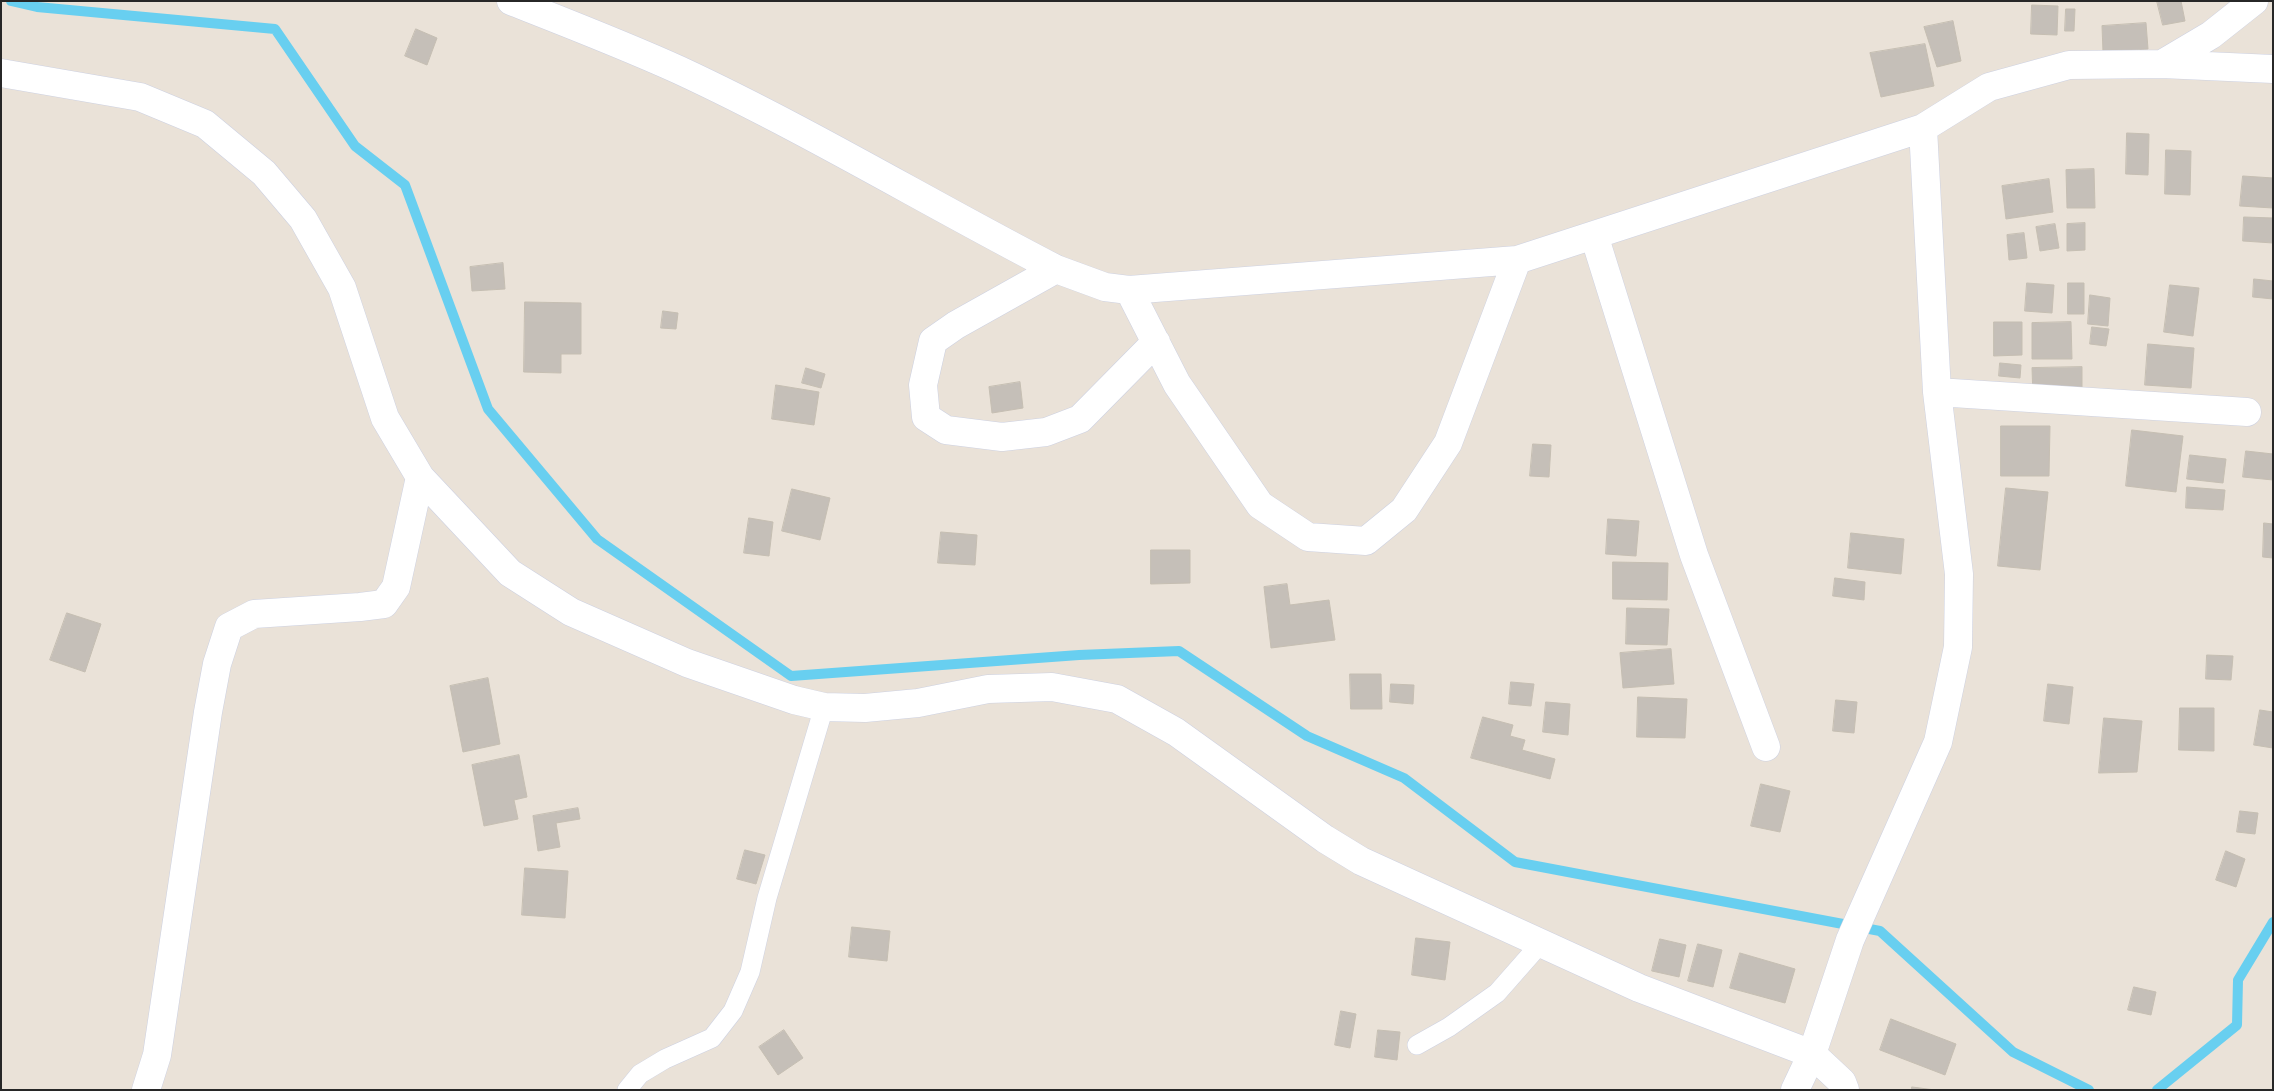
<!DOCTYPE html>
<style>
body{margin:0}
#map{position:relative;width:2274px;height:1091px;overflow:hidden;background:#eae2d8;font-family:"PT Sans Narrow",sans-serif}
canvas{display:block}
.frame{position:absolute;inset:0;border:2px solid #272727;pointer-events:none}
</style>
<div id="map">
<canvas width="2274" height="1091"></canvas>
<div class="frame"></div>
</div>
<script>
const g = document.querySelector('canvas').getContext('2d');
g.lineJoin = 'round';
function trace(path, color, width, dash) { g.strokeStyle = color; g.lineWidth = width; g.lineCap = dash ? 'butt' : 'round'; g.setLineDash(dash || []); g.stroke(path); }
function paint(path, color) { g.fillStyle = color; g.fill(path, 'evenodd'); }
trace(new Path2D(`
 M 11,1 L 37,7 L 275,29 L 355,146 L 405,185 L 488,409 L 597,539 L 791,676 L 1079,655 L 1179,651 L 1307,736 L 1404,778 L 1515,862 L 1880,931 L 2013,1052 L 2089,1090
 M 2157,1090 L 2237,1025 L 2238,980 L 2273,922`), '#68cff0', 10);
const building = new Path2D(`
 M 2157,1 L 2181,1 L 2185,21 L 2163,25 Z
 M 2032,5 L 2058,6 L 2057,35 L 2031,34 Z
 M 2066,9 L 2075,9 L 2074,31 L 2065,31 Z
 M 1953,21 L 1961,61 L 1937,67 L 1924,27 Z
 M 2146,23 L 2148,49 L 2103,52 L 2102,26 Z
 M 416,29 L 437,38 L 427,65 L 405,56 Z
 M 1925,44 L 1934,86 L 1881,97 L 1870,53 Z
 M 2127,133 L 2149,134 L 2148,175 L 2126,174 Z
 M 2166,150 L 2191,151 L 2190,195 L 2165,194 Z
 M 2094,169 L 2095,208 L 2067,208 L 2066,170 Z
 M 2243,176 L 2273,178 L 2273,208 L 2240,206 Z
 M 2049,179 L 2053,212 L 2006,219 L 2002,186 Z
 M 2244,217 L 2273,218 L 2273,243 L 2243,241 Z
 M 2085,223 L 2085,250 L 2067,251 L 2067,224 Z
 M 2055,224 L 2059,248 L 2040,251 L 2036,227 Z
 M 2024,233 L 2027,258 L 2009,260 L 2007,235 Z
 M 503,263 L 505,289 L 472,291 L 470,267 Z
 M 2254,279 L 2273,281 L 2273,299 L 2253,297 Z
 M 2027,283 L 2054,285 L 2052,313 L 2025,311 Z
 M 2068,283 L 2084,283 L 2084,314 L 2068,314 Z
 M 2170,285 L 2199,288 L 2193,336 L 2164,332 Z
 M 2090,295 L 2110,298 L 2108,326 L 2088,324 Z
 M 525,302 L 581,303 L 581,354 L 561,354 L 561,373 L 524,372 Z
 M 663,311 L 678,313 L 676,329 L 661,328 Z
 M 1994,322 L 2022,322 L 2022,355 L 1994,356 Z
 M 2071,322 L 2072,359 L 2032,359 L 2032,323 Z
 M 2092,327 L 2109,329 L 2106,346 L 2090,344 Z
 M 2148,344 L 2194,348 L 2191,388 L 2145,385 Z
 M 2000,363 L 2021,365 L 2020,378 L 1999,376 Z
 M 2082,367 L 2082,397 L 2033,397 L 2032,368 Z
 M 806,368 L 825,374 L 821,388 L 802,383 Z
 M 1020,382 L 1023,408 L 992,413 L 989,387 Z
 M 776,385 L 819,392 L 814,425 L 772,419 Z
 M 2001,426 L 2050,426 L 2049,476 L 2001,476 Z
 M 2132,430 L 2183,436 L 2176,492 L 2126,486 Z
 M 1533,444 L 1551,445 L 1549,477 L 1530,476 Z
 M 2246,451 L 2273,454 L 2273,480 L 2243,477 Z
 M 2190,455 L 2226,459 L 2223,483 L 2187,479 Z
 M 2187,487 L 2225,490 L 2223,510 L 2186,508 Z
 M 2006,488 L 2048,492 L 2040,570 L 1998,566 Z
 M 792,489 L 830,498 L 820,540 L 782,531 Z
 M 749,518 L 773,522 L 769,556 L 744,553 Z
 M 1608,519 L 1639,521 L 1636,556 L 1606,554 Z
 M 2264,523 L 2273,524 L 2273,558 L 2263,557 Z
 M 941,532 L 977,535 L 975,565 L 938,563 Z
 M 1851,533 L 1904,539 L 1901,574 L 1848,568 Z
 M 1151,550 L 1190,550 L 1190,583 L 1151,584 Z
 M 1613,562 L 1668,563 L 1667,600 L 1613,599 Z
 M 1835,578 L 1865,582 L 1864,600 L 1833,596 Z
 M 1287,584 L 1290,605 L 1329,600 L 1335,640 L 1271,648 L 1264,587 Z
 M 1627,608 L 1669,609 L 1667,645 L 1626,644 Z
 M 67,613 L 101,624 L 85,672 L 50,660 Z
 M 1671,649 L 1674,684 L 1623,688 L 1620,653 Z
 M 2207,655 L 2233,656 L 2231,680 L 2206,679 Z
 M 1350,674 L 1381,674 L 1382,709 L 1351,709 Z
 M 488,678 L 500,744 L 463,752 L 450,686 Z
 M 1511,682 L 1534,684 L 1531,706 L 1509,704 Z
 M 1391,684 L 1414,685 L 1413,704 L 1390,702 Z
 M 2048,684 L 2073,687 L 2069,724 L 2044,721 Z
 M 1638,697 L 1687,699 L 1685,738 L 1637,737 Z
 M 1836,700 L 1857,702 L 1854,733 L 1833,731 Z
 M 1546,702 L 1570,704 L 1568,735 L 1543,732 Z
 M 2180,708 L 2214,708 L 2214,751 L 2179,750 Z
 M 2260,710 L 2273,712 L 2273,748 L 2254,745 Z
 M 1483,717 L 1513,725 L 1510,736 L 1525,740 L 1522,750 L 1555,759 L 1550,779 L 1471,758 Z
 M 2104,718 L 2142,721 L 2137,772 L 2099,773 Z
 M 519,755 L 527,797 L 514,800 L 518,819 L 484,826 L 472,765 Z
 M 1761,784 L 1790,791 L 1780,832 L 1751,826 Z
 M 578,808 L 580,819 L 556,823 L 560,847 L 538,851 L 533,816 Z
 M 2240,811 L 2258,813 L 2255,834 L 2237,832 Z
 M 745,850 L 765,855 L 756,884 L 737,879 Z
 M 2226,851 L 2245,859 L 2236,887 L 2216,880 Z
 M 525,868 L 568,871 L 565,918 L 522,915 Z
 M 852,927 L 890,931 L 887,961 L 849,957 Z
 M 1416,938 L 1450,942 L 1445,980 L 1412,975 Z
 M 1660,939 L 1686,945 L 1679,977 L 1652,971 Z
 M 1698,944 L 1722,950 L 1713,987 L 1688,981 Z
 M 1740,953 L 1795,969 L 1785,1003 L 1730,988 Z
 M 2134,987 L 2156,992 L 2151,1015 L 2128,1010 Z
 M 1341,1011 L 1356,1014 L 1350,1048 L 1335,1045 Z
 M 1891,1019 L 1956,1044 L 1945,1075 L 1880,1050 Z
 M 784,1030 L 803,1058 L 778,1075 L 759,1047 Z
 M 1378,1030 L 1400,1032 L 1397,1060 L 1375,1057 Z
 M 1912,1087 L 1935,1090 L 1912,1090 Z`);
paint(building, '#c5bfb8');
trace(building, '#c5beb2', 1);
const service = new Path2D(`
 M 1417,1045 L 1449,1027 L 1497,993 L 1541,943
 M 627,1090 L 640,1074 L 665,1059 L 712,1038 L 733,1011 L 750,972 L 767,898 L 824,707`);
const minor = new Path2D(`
 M 511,1 C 567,23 624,45 679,70 C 808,130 930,204 1056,269 L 1105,287 L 1129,290 L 1517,260 L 1923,128 L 1989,87 L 2069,65 L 2162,64 L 2273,69
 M 2162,64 L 2211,35 L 2254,1
 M 1,73 L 140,97 L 205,124 L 264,173 L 303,219 L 342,288 L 385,418 L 420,477 L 510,573 L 571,612 L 687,663 L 794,700 L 824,707 L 865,708 L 918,703 L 988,689 L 1052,687 L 1117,699 L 1176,732 L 1325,839 L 1361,861 L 1639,988 L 1812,1054 L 1842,1082 L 1845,1090
 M 1594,235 L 1694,555 L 1766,747
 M 1056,269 L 956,325 L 933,341 L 923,385 L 926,417 L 946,430 L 1002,437 L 1046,432 L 1080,419 L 1156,342
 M 1129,290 L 1177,384 L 1260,505 L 1308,537 L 1366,541 L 1404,510 L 1448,443 L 1517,260
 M 1937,392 L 2247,412
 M 146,1090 L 157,1055 L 208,712 L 217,664 L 229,627 L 254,614 L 360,607 L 384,604 L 396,587 L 420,477
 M 1795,1090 L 1812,1054 L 1850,940 L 1938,742 L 1958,647 L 1959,574 L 1937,392 L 1923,128`);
trace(service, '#cdd1e1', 20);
trace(minor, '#cdd1e1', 29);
trace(service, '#fff', 19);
trace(minor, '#fff', 28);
</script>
